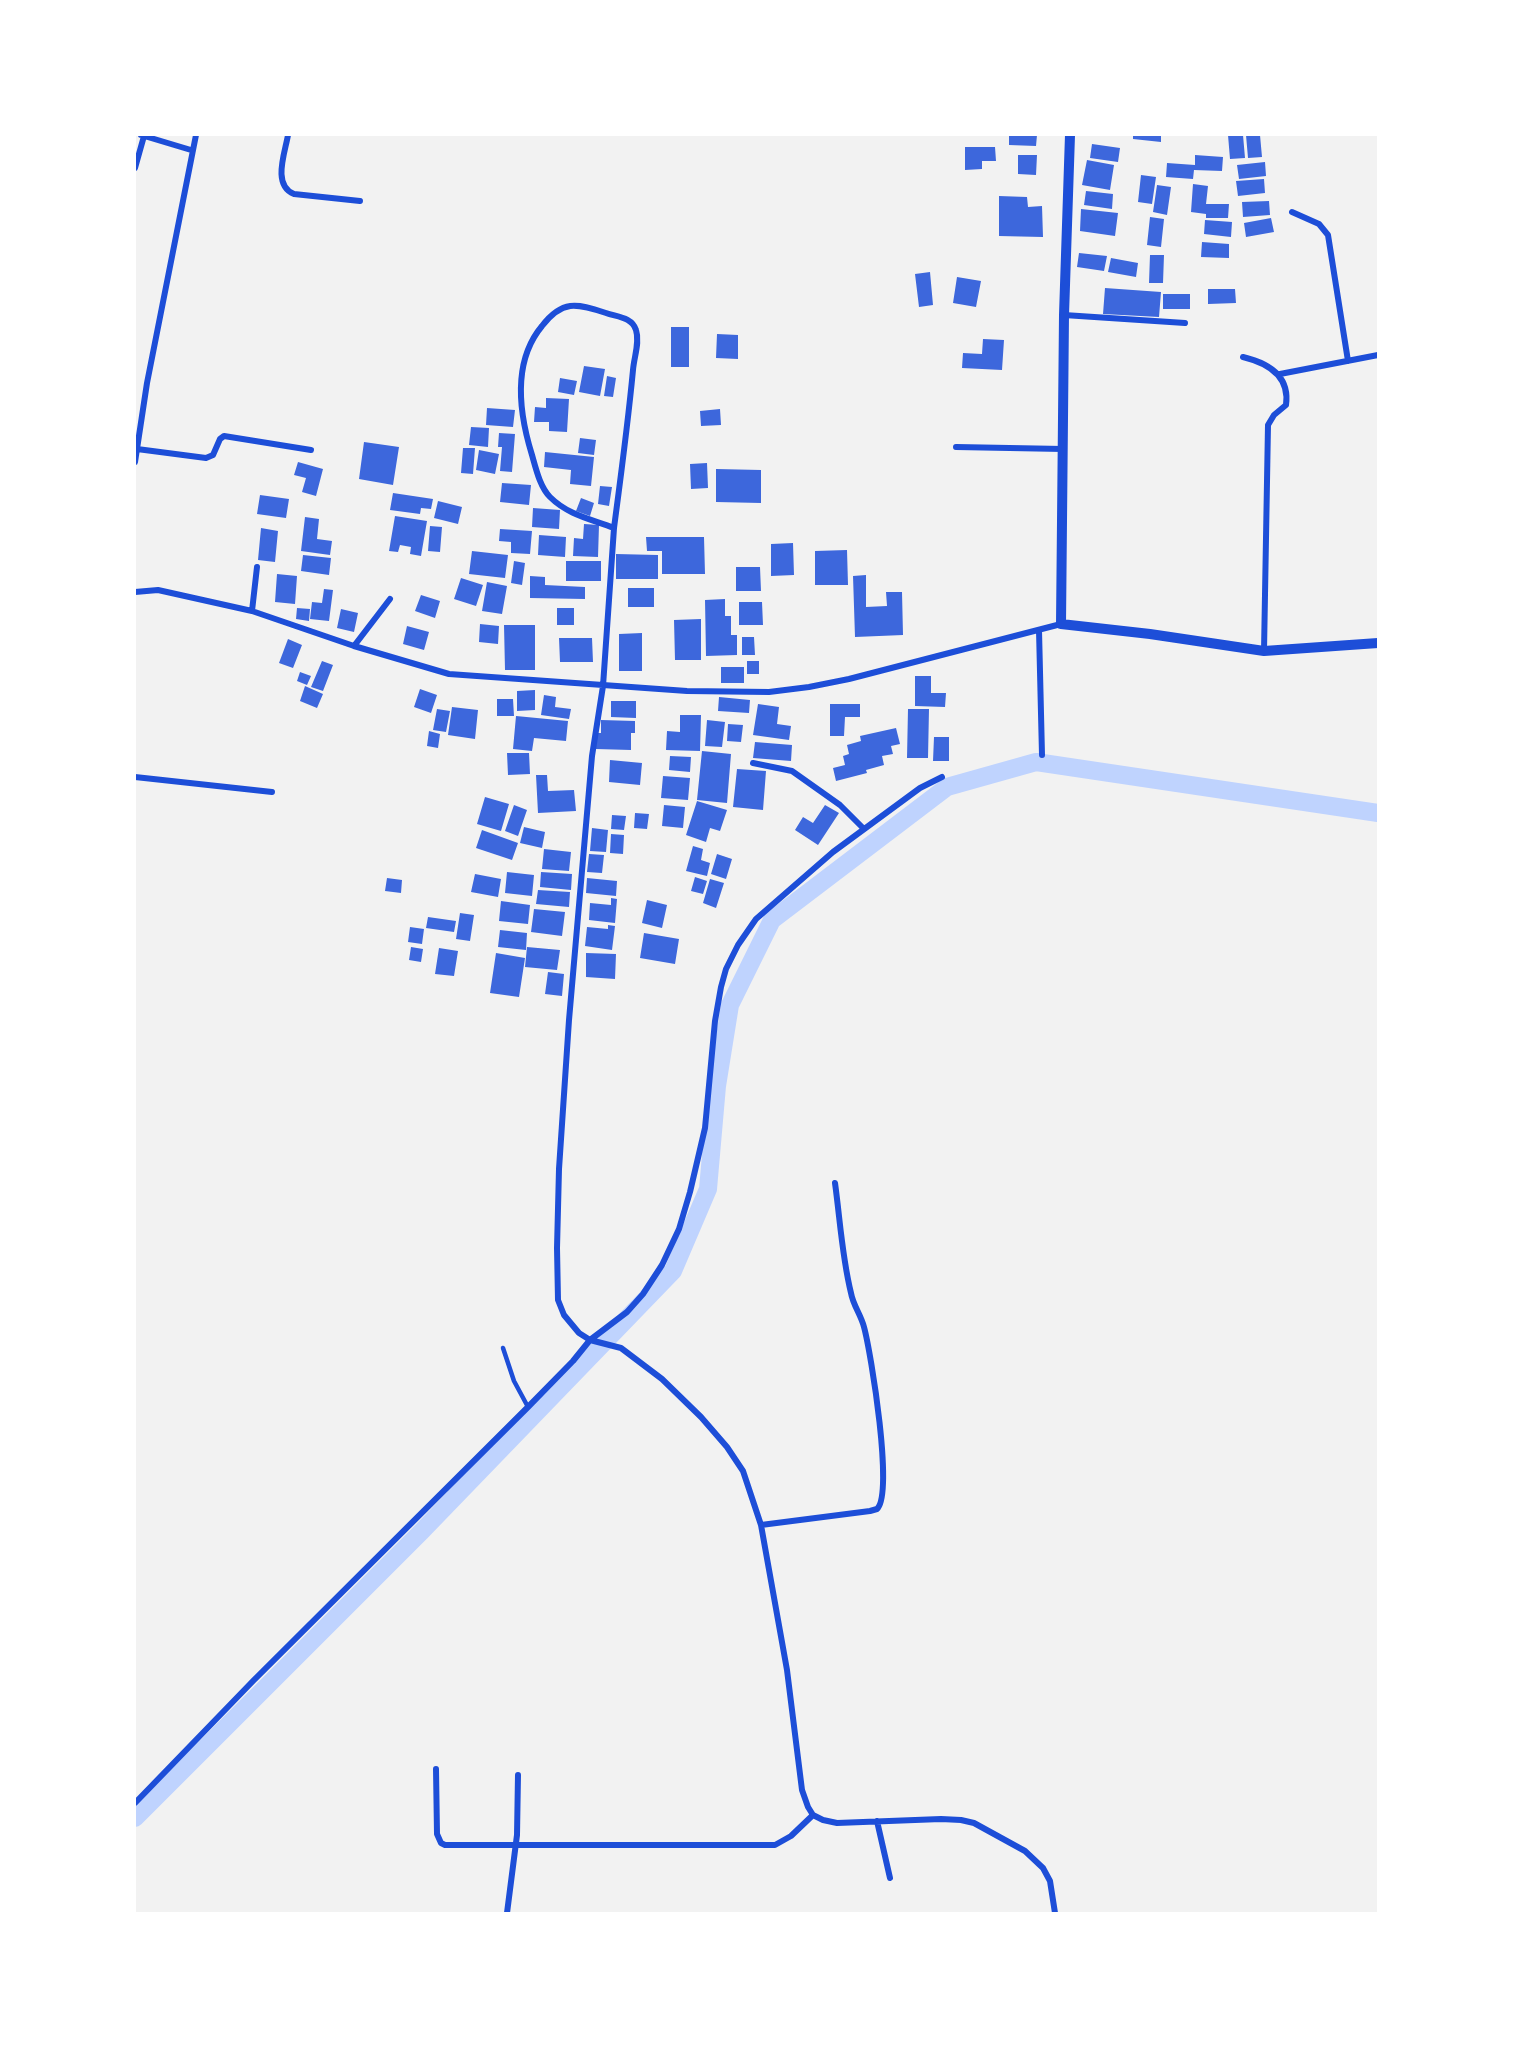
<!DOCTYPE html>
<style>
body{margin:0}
#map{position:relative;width:1513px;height:2048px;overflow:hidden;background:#f2f2f2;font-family:Inter,sans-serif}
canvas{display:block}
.frame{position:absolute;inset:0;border:136px solid #fff;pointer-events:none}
</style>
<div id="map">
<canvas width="1513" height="2048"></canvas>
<div class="frame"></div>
</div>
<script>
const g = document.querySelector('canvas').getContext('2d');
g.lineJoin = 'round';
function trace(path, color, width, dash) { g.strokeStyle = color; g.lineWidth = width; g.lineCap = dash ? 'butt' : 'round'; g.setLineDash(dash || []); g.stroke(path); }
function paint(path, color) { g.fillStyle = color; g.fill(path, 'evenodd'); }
trace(new Path2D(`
 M 135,1818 L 421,1532 L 673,1271 L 708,1189 L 717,1086 L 730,1005 L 772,920 L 947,787 L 1036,762 L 1378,813`), '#bfd3fe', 18);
paint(new Path2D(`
 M 1009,135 L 1037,135 L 1036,146 L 1009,145 Z
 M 1133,135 L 1161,135 L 1161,142 L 1133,139 Z
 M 1228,135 L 1243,135 L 1245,158 L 1230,159 Z
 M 1246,135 L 1260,135 L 1262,157 L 1248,158 Z
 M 1092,144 L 1120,148 L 1118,162 L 1090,158 Z
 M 965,147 L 995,147 L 996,161 L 982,161 L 982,169 L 965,170 Z
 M 1018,155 L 1037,155 L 1036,175 L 1018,174 Z
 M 1195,155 L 1223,157 L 1222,171 L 1194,170 L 1193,179 L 1166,177 L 1167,163 L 1195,165 Z
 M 1087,160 L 1114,165 L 1110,190 L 1082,185 Z
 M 1265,162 L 1266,176 L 1239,179 L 1237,165 Z
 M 1141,175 L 1156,177 L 1152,204 L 1138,202 Z
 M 1264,179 L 1265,193 L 1238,196 L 1236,181 Z
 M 1193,184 L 1208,186 L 1206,204 L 1229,204 L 1228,218 L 1206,218 L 1206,214 L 1191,212 Z
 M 1157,185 L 1171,187 L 1167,215 L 1153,212 Z
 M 1086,191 L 1113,194 L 1112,209 L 1084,205 Z
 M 999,196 L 1027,197 L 1028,207 L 1042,206 L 1043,237 L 999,236 Z
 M 1269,201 L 1270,215 L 1243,217 L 1242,202 Z
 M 1081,209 L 1118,213 L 1115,236 L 1080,231 Z
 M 1150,217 L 1164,219 L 1161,247 L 1147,245 Z
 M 1271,218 L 1274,232 L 1246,237 L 1244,223 Z
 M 1205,220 L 1232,222 L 1231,237 L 1204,234 Z
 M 1202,242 L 1229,244 L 1229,258 L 1201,257 Z
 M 1079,253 L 1107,256 L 1104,271 L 1077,267 Z
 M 1150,255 L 1164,255 L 1163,283 L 1149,283 Z
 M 1111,258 L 1138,263 L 1136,277 L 1108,272 Z
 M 930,272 L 933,305 L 919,307 L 915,274 Z
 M 957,277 L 981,281 L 976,307 L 953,303 Z
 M 1105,288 L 1161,292 L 1159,317 L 1103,314 Z
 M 1208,289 L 1235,289 L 1236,303 L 1208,304 Z
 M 1163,294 L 1190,294 L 1190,309 L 1163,309 Z
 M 671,327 L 689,327 L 689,367 L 671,367 Z
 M 717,334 L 738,335 L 738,359 L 716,358 Z
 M 983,339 L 1004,340 L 1002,370 L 962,368 L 963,353 L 982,354 Z
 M 584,366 L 605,369 L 600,396 L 579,392 Z
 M 607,376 L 616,378 L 613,397 L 604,396 Z
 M 560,378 L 577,381 L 574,395 L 558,392 Z
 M 546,398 L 569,399 L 567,432 L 549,431 L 549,422 L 534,422 L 535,407 L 546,408 Z
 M 487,408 L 515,410 L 513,427 L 486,425 Z
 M 720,409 L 721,425 L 701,426 L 700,411 Z
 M 471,427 L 489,428 L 488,447 L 469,445 Z
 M 499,433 L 515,434 L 512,472 L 500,471 L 502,447 L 498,447 Z
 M 580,438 L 596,440 L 594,455 L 578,453 Z
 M 364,442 L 399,447 L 393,485 L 359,479 Z
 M 463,448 L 475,448 L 473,474 L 461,473 Z
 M 479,450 L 499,454 L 495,474 L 476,470 Z
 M 545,452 L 594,457 L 591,486 L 570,484 L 571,470 L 544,467 Z
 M 298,462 L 323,469 L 316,496 L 302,492 L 306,478 L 294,475 Z
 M 707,463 L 708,488 L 691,489 L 690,464 Z
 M 716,469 L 761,470 L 761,503 L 716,502 Z
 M 502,483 L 531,485 L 529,505 L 500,502 Z
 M 600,486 L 612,487 L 609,506 L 598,504 Z
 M 393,493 L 433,499 L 431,509 L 421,508 L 420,514 L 390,510 Z
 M 260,495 L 289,499 L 286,518 L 257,514 Z
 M 581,498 L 594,503 L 590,516 L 576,511 Z
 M 438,501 L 462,507 L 458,524 L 434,518 Z
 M 533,508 L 560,510 L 559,529 L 532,527 Z
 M 395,516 L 427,521 L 421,556 L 410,554 L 411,547 L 400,545 L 398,552 L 389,551 Z
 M 305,517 L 319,519 L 317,539 L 332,541 L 330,555 L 301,551 Z
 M 584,524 L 599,525 L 598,557 L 573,556 L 574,538 L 583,539 Z
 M 430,526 L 442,527 L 440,552 L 428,551 Z
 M 261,528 L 278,531 L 275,562 L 258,560 Z
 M 500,529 L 532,531 L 530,554 L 511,553 L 511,542 L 499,541 Z
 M 539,535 L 566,537 L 565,557 L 538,555 Z
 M 646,537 L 704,537 L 705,574 L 662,574 L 662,551 L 647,551 Z
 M 793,543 L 794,575 L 771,576 L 771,544 Z
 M 847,550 L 848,585 L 815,585 L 815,551 Z
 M 472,551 L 508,555 L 505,578 L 469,574 Z
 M 616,554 L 658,555 L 658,579 L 616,579 Z
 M 303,555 L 331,558 L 329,575 L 301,571 Z
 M 514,561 L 525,563 L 522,585 L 511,583 Z
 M 566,561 L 601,561 L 601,581 L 566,581 Z
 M 736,567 L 760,567 L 761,591 L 736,591 Z
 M 277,574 L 297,576 L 295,604 L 275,602 Z
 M 866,575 L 866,607 L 887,606 L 886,592 L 902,592 L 903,635 L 855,637 L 853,576 Z
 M 530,576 L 545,577 L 545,585 L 585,587 L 585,599 L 530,598 Z
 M 461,578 L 483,585 L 476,606 L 454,599 Z
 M 487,582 L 507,586 L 502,614 L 482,611 Z
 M 628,588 L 654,588 L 654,607 L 628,607 Z
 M 324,589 L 333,590 L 329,621 L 310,619 L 312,602 L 322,603 Z
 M 421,595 L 440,601 L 435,618 L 415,611 Z
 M 725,599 L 725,616 L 731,616 L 731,635 L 737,635 L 737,655 L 706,656 L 705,600 Z
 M 739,602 L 762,602 L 763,625 L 739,625 Z
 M 297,608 L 310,609 L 309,621 L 296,619 Z
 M 557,608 L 574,608 L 574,625 L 557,625 Z
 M 341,609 L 358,613 L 354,632 L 337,628 Z
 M 701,619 L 701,660 L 675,660 L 674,620 Z
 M 480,624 L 499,626 L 498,644 L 479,642 Z
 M 504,625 L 535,625 L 535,670 L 505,670 Z
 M 407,626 L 429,632 L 424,650 L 403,644 Z
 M 642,633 L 642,671 L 619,671 L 619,634 Z
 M 742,637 L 754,637 L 755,655 L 742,655 Z
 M 559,638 L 592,638 L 593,662 L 560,662 Z
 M 288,639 L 302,645 L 293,668 L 279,663 Z
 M 322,661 L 333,665 L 323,691 L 311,687 Z
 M 747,661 L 759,661 L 759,674 L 747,674 Z
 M 721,667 L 744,667 L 744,683 L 721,683 Z
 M 300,672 L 311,676 L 307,685 L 297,681 Z
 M 915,676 L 931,676 L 931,693 L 946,693 L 945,707 L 915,706 Z
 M 305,686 L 323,694 L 317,708 L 300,701 Z
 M 420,689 L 437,695 L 431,713 L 414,707 Z
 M 535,690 L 535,710 L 517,711 L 517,691 Z
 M 544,695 L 556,697 L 555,707 L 571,709 L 569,719 L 541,715 Z
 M 719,697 L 750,700 L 749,713 L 718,711 Z
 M 497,699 L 513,699 L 514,716 L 497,716 Z
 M 611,701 L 636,701 L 636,718 L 611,717 Z
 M 758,704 L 779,707 L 777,724 L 791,726 L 789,740 L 753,735 Z
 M 830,704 L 860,704 L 860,717 L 845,717 L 844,736 L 830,736 Z
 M 452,707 L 478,710 L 475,739 L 448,735 Z
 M 437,709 L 450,711 L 446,732 L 433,730 Z
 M 908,709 L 929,709 L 928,758 L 907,758 Z
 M 680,715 L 701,715 L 700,751 L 666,750 L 667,731 L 680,732 Z
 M 516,716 L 568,721 L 566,741 L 534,738 L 532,751 L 513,749 Z
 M 601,720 L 635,721 L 635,733 L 631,733 L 631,750 L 596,749 L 596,733 L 601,733 Z
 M 707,720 L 725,722 L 722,747 L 705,746 Z
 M 728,724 L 743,725 L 741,742 L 727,741 Z
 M 896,728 L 900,744 L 891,746 L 893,754 L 882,756 L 884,765 L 866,770 L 867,773 L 836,781 L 833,768 L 845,765 L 843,756 L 849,754 L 847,745 L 861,741 L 860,736 Z
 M 429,731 L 440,734 L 438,748 L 427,746 Z
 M 934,737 L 949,737 L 949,761 L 933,761 Z
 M 755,742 L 792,745 L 791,761 L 753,758 Z
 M 702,751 L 731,754 L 727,803 L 697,800 Z
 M 507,753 L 529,753 L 530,774 L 508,775 Z
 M 670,756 L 691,757 L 690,772 L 669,770 Z
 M 610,760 L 642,763 L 640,785 L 609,782 Z
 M 737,769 L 766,771 L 763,810 L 733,807 Z
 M 536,775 L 547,775 L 548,791 L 574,790 L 576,811 L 538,813 Z
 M 663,776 L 690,778 L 688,800 L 661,798 Z
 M 485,797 L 509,804 L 501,831 L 477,824 Z
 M 697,801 L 727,810 L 720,831 L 710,828 L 706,842 L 686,835 Z
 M 514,805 L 527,810 L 518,836 L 505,831 Z
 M 664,805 L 685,807 L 683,828 L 662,826 Z
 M 825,805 L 839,813 L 818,845 L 795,830 L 803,817 L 813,823 Z
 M 635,813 L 649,814 L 647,829 L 634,828 Z
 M 612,815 L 626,816 L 624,830 L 611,829 Z
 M 524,827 L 545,832 L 542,848 L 520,843 Z
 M 592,828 L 608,830 L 606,852 L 590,851 Z
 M 482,830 L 518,843 L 512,860 L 476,848 Z
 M 611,834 L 624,835 L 623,854 L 610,853 Z
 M 693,846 L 703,849 L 701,860 L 710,863 L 707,876 L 686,871 Z
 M 544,849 L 571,852 L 569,871 L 542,869 Z
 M 589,854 L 604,855 L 602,873 L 587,872 Z
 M 717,854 L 732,859 L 726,879 L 711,874 Z
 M 507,872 L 534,875 L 532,896 L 505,893 Z
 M 541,872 L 572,874 L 571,890 L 540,887 Z
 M 475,874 L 501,879 L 498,897 L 471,892 Z
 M 695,877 L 707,881 L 703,894 L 691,891 Z
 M 387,878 L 402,880 L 401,893 L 385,891 Z
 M 587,878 L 617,881 L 616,896 L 586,893 Z
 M 710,879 L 724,883 L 716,908 L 703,903 Z
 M 538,890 L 570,892 L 569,907 L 536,904 Z
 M 611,898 L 617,899 L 615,923 L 589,920 L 590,903 L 611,905 Z
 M 647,900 L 667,905 L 662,928 L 642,923 Z
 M 501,901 L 530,905 L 528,924 L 499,921 Z
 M 534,909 L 565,912 L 562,936 L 531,932 Z
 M 460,913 L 474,915 L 470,941 L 456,939 Z
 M 428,917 L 456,921 L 454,932 L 426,928 Z
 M 608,925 L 615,926 L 612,950 L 585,946 L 587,927 L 608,929 Z
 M 410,927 L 424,929 L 422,944 L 408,942 Z
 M 500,930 L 527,933 L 526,950 L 498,947 Z
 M 644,933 L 679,939 L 675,964 L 640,958 Z
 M 411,947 L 423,949 L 421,962 L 409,960 Z
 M 527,947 L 560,950 L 557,970 L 525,967 Z
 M 439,948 L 458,951 L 454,976 L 435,974 Z
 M 496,953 L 525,958 L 519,997 L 490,993 Z
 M 586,953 L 616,954 L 615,979 L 586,977 Z
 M 548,972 L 564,974 L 562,996 L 545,994 Z`), '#3d67dc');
trace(new Path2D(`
 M 503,1348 L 514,1381 L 528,1407`), '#1d4ed8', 4.5);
trace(new Path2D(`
 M 141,135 L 191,150
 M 288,135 C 285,153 272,185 294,194 L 360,201
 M 135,168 L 144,136
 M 1292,212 L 1319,224 L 1328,235 L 1348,361
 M 1064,315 L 1185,323
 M 1243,357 C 1268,363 1290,376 1286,405 L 1274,415 L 1268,425 L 1264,651
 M 1280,374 L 1378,355
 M 956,447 L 1063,449
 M 137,449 L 206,458 L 213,455 L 220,439 L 224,436 L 311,450
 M 135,462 L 147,383 L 196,135
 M 614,528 C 621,475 628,423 633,370 C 634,357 640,342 636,330 C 632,317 617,317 606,313 C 576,303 562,300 542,326 C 512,362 519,413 532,455 C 536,469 540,487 550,497 C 568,515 591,519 614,528 L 603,686 L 592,756 L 569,1020 L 559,1169 L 557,1248 L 558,1300 L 564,1315 L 579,1333 L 590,1340 L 621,1348 L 662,1379 L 701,1417 L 727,1447 L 743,1471 L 761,1525 L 787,1670 L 802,1790 L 808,1807 L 813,1815 L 823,1820 L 837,1823 L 941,1819 L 961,1820 L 974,1823 L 1025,1851 L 1043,1868 L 1050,1881 L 1055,1913
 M 135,592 L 158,590 L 252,611 L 354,646 L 449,674 L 687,691 L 769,692 L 809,687 L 849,679 L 1061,624
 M 252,611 L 257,567
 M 1039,630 L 1042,755
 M 354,646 L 390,599
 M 753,763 L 792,771 L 840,805 L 864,829
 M 135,777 L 272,792
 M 761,1525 L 870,1511 L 877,1509 C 894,1494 871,1353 864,1327 C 861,1315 853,1305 851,1293 C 842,1257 840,1219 835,1183
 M 436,1769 L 437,1834 L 441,1843 L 445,1845 L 775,1845 L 791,1836 L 813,1815
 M 135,1803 L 253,1681 L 528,1407 L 573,1361 L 590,1340 L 627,1312 L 643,1294 L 662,1265 L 679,1229 L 690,1192 L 705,1128 L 715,1021 L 721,987 L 726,969 L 738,945 L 756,919 L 833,852 L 920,788 L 942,777
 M 877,1821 L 890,1878
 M 507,1913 L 517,1835 L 518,1775`), '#1d4ed8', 6);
trace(new Path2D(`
 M 1070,135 L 1064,315 L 1061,624 L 1150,634 L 1264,651 L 1378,643`), '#1d4ed8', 10);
</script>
